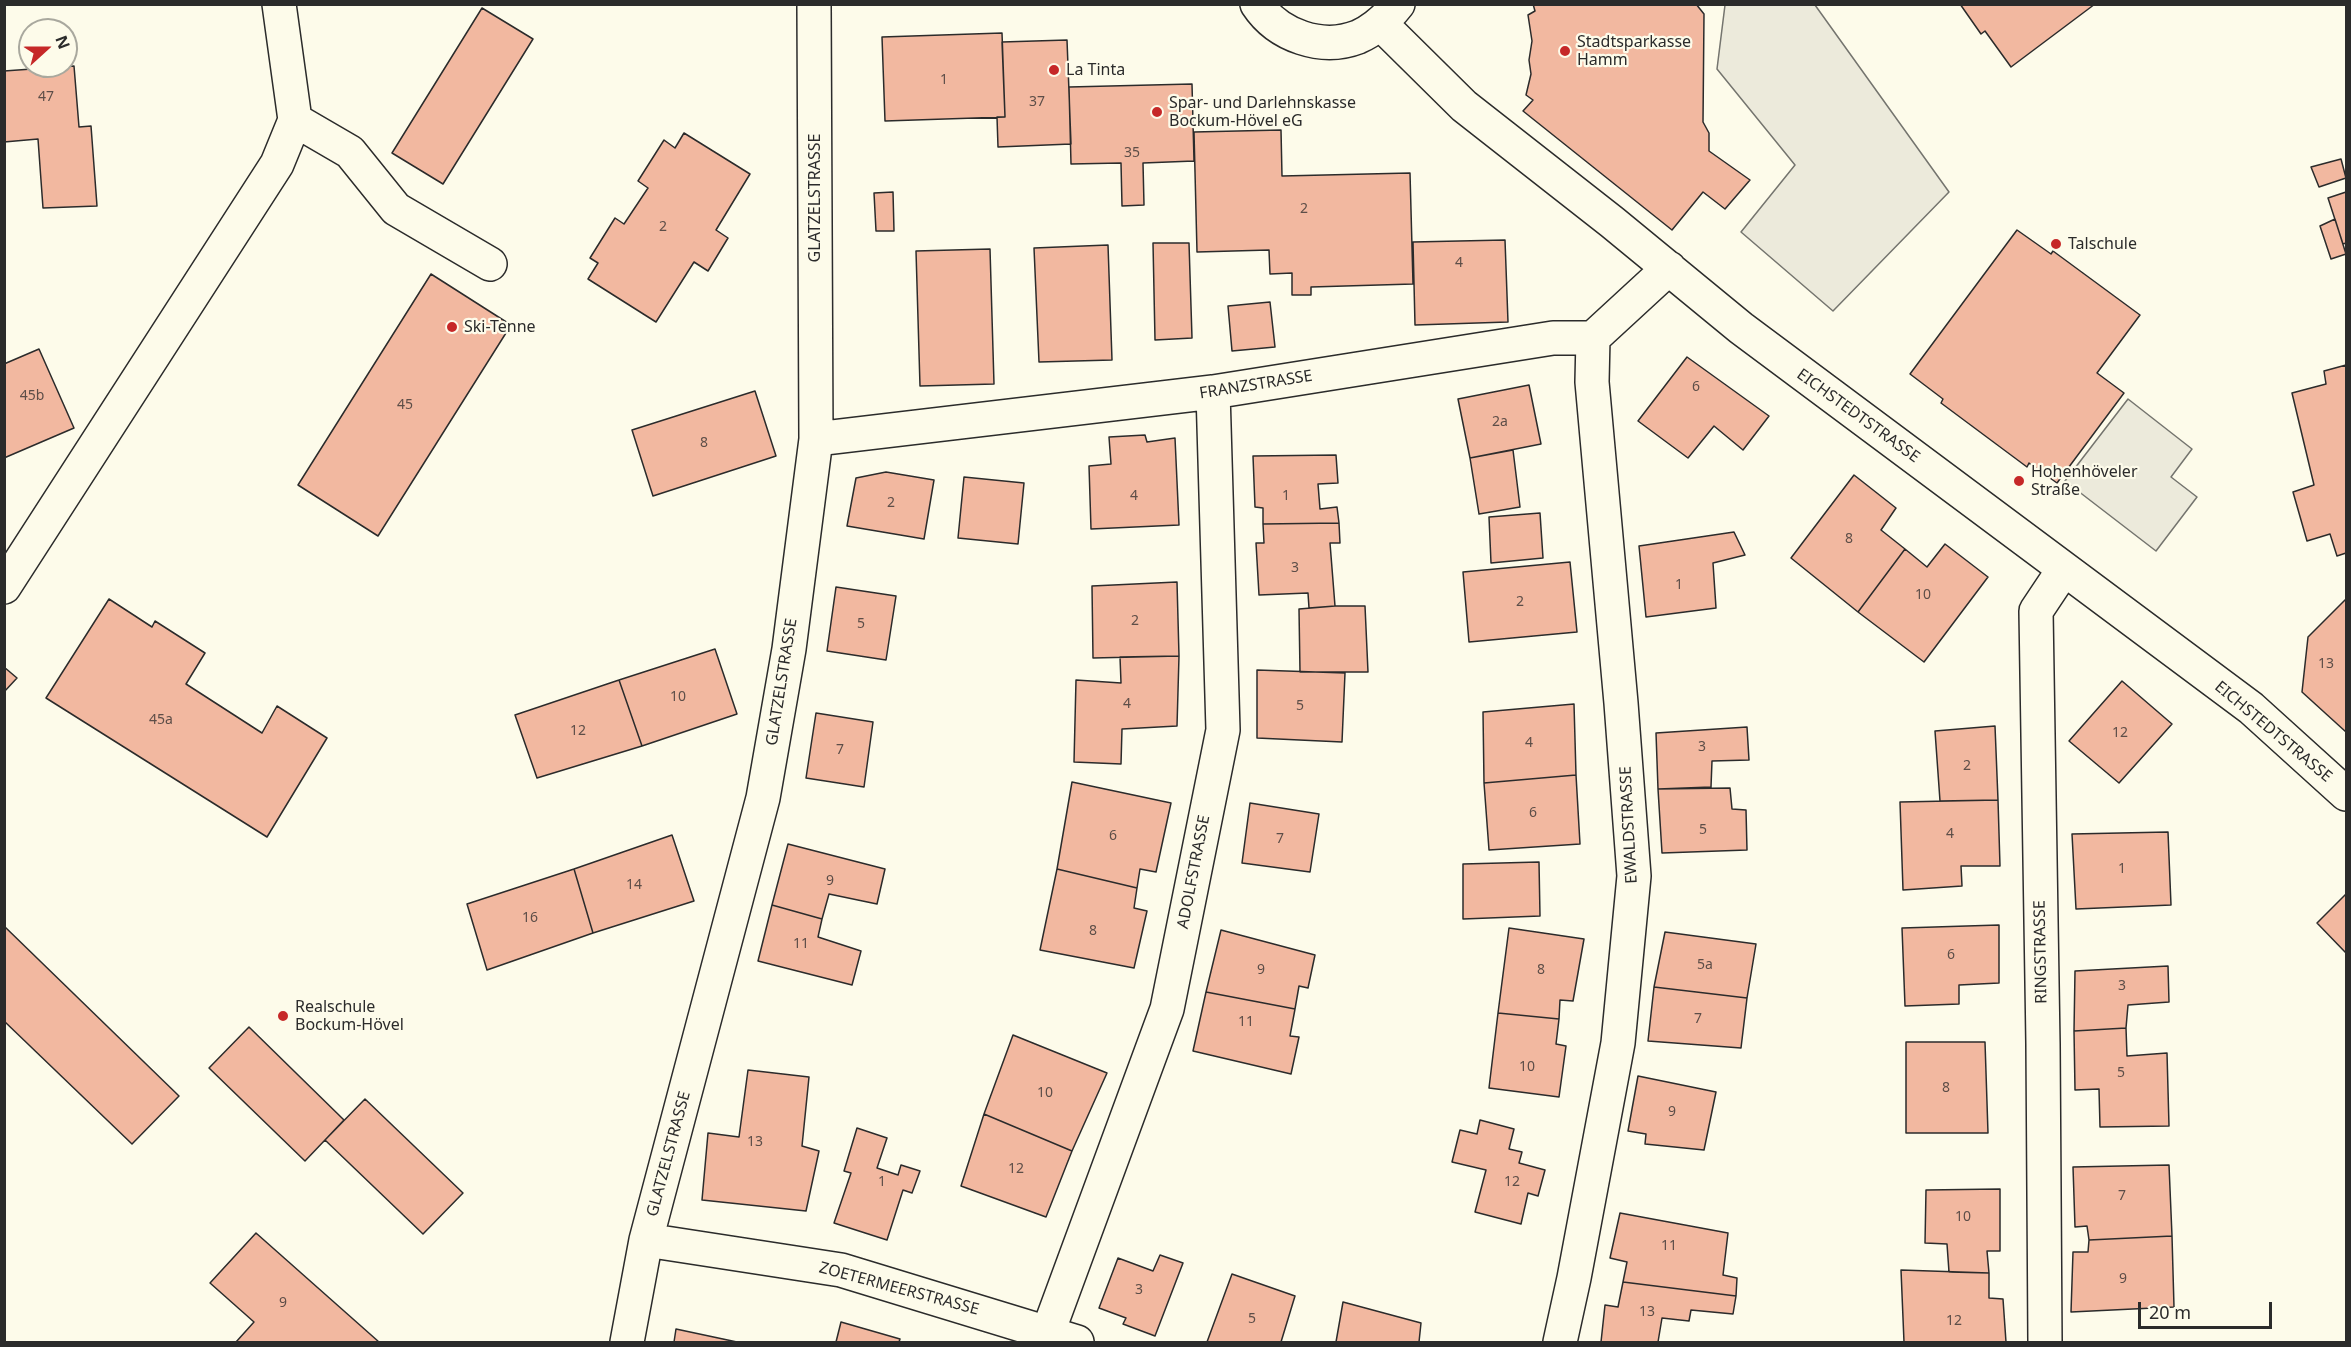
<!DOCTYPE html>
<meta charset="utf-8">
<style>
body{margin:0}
#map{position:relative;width:2351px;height:1347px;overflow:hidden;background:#fdfbea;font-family:"Noto Sans",sans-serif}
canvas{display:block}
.frame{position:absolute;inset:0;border:6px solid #2b2b2b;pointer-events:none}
.north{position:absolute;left:18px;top:18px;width:60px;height:60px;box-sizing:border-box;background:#fdfbea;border:2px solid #a9a89e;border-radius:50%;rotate:69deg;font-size:16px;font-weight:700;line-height:24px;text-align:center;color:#2b2b2b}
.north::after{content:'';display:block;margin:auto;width:21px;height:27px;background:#c62828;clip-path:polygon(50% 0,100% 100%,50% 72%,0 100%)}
.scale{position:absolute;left:2138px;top:1302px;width:134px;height:27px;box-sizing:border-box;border:3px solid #2b2b2b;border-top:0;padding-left:8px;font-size:18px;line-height:21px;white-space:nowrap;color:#2b2b2b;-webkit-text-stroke:4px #fdfbea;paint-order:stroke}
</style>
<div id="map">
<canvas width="2351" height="1347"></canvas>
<div class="frame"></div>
<div class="north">N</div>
<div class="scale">20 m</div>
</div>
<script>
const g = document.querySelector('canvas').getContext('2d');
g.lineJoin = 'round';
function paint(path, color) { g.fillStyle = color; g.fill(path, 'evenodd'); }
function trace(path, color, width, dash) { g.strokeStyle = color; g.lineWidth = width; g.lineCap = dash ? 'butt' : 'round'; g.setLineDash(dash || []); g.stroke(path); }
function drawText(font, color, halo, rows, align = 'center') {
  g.font = font + ' "Noto Sans",sans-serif'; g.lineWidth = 4.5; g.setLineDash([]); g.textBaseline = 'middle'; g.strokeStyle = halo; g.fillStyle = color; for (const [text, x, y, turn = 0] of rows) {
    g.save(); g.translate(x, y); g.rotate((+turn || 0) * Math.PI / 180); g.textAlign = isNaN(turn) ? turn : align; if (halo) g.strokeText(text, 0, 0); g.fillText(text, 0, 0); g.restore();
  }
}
const parking = new Path2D(`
 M 1725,5 L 1815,5 L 1949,192 L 1833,311 L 1741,232 L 1795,165 L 1717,69 Z
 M 2128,399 L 2192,449 L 2171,477 L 2197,497 L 2156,551 L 2065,481 Z`);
paint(parking, '#eceadb');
trace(parking, '#74746e', 1.5);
const building = new Path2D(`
 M 1533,4 L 1696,4 L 1704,14 L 1703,122 L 1709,133 L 1709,151 L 1750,180 L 1725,209 L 1703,192 L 1672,230 L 1523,111 L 1533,100 L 1526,95 L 1531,74 L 1529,60 L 1532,41 L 1528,15 L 1535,11 Z
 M 1960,4 L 2095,4 L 2011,67 L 1985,31 L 1981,34 Z
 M 482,8 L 533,39 L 443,184 L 392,153 Z
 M 1002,33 L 1005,117 L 885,121 L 882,37 Z
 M 1067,40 L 1071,144 L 998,147 L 997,117 L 1005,117 L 1002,42 Z
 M 74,66 L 79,127 L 91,126 L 97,206 L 43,208 L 38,139 L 4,142 L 4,71 Z
 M 1192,84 L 1194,161 L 1143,163 L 1144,205 L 1122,206 L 1121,163 L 1071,164 L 1069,87 Z
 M 1281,130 L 1282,176 L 1410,173 L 1413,284 L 1311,287 L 1311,295 L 1292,295 L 1292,273 L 1270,274 L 1269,250 L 1197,252 L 1194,132 Z
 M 684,133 L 750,174 L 716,230 L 728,238 L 708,271 L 694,262 L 656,322 L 588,279 L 598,263 L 590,258 L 615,218 L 624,224 L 648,188 L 638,181 L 664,140 L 675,148 Z
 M 2341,159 L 2346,178 L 2319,187 L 2311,167 Z
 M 893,192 L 894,231 L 876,231 L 874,193 Z
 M 2346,192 L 2346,243 L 2343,244 L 2328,198 Z
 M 2335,219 L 2346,254 L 2331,259 L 2320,226 Z
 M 2017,230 L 2051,254 L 2053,251 L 2140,315 L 2097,373 L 2124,393 L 2057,483 L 2029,463 L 2027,467 L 1941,403 L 1943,399 L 1910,374 Z
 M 1505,240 L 1508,322 L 1415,325 L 1413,242 Z
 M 1153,243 L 1189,243 L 1192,338 L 1155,340 Z
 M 1108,245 L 1112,360 L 1039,362 L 1034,248 Z
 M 990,249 L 994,384 L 920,386 L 916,251 Z
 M 431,274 L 511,325 L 378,536 L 298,485 Z
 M 1270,302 L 1275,347 L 1232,351 L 1228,306 Z
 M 39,349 L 74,428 L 4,458 L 4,364 Z
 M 1687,357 L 1769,416 L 1743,450 L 1714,426 L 1688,458 L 1638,421 Z
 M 2346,365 L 2346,553 L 2337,556 L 2330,534 L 2307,541 L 2293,492 L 2314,485 L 2292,393 L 2326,384 L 2324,371 Z
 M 1529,385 L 1541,444 L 1470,458 L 1458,399 Z
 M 755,391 L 776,456 L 653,496 L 632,430 Z
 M 1145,435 L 1147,442 L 1175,438 L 1179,525 L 1091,529 L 1089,466 L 1111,464 L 1109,437 Z
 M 1513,450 L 1520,507 L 1479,514 L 1470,458 Z
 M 1336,455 L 1338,483 L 1318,484 L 1320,509 L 1337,507 L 1339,523 L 1263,524 L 1263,508 L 1255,507 L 1253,456 Z
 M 886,472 L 934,480 L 924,539 L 847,526 L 856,478 Z
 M 1854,475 L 1896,508 L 1881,530 L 1905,549 L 1858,612 L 1791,558 Z
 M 964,477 L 1024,483 L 1018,544 L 958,538 Z
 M 1540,513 L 1543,558 L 1491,563 L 1489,517 Z
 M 1339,523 L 1340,543 L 1330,543 L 1335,606 L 1309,608 L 1308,593 L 1259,595 L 1256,543 L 1264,543 L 1263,524 Z
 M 1734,532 L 1745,555 L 1713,563 L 1716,608 L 1646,617 L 1639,546 Z
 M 1945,544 L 1988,577 L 1924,662 L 1858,612 L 1905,549 L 1927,567 Z
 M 1570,562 L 1577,632 L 1469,642 L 1463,572 Z
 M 1177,582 L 1179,656 L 1093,658 L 1092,586 Z
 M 836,587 L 896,596 L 886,660 L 827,651 Z
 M 109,599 L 152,627 L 155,621 L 205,653 L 186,684 L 262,733 L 277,706 L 327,738 L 267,837 L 46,698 Z
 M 2346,599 L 2346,732 L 2302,692 L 2308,637 Z
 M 1335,606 L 1365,606 L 1368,672 L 1300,672 L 1299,609 Z
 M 715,649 L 737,714 L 642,746 L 619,680 Z
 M 1179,656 L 1177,726 L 1122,729 L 1121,764 L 1074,762 L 1076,680 L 1121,683 L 1120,657 Z
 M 4,667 L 17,678 L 4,692 Z
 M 1257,670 L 1345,673 L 1342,742 L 1257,738 Z
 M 619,680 L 642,746 L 537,778 L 515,715 Z
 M 2122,681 L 2172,724 L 2119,783 L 2069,741 Z
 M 1574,704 L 1576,775 L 1484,783 L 1483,712 Z
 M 816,713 L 873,722 L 864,787 L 806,778 Z
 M 1995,726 L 1998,800 L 1940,801 L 1935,731 Z
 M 1747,727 L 1749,760 L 1712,761 L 1711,787 L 1658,789 L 1656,733 Z
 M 1576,775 L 1580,844 L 1489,850 L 1484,783 Z
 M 1072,782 L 1171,803 L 1156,872 L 1140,869 L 1137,888 L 1057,869 Z
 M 1730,788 L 1732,809 L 1746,810 L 1747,850 L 1662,853 L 1658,789 Z
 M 1998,800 L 2000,866 L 1961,866 L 1962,886 L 1903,890 L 1900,802 Z
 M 1250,803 L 1319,814 L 1310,872 L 1242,863 Z
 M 2168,832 L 2171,905 L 2076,909 L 2072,834 Z
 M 672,835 L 694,901 L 593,933 L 574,869 Z
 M 788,844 L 885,869 L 877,904 L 829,894 L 822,919 L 772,905 Z
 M 1539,862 L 1540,916 L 1463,919 L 1463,864 Z
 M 574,869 L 593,933 L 487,970 L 467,904 Z
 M 1057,869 L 1137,888 L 1134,908 L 1147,911 L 1134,968 L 1040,950 Z
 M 2346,894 L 2346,953 L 2317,923 Z
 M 772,905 L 822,919 L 818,937 L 861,951 L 852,985 L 758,961 Z
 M 1999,925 L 1999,983 L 1959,985 L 1959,1004 L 1905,1006 L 1902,928 Z
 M 4,926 L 179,1096 L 132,1144 L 4,1021 Z
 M 1509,928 L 1584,939 L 1573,1001 L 1560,1000 L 1559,1019 L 1498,1013 Z
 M 1221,930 L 1315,955 L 1308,988 L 1299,986 L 1295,1009 L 1206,992 Z
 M 1665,932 L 1756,944 L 1747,998 L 1654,987 Z
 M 2168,966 L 2169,1002 L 2128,1005 L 2126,1028 L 2074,1031 L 2075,971 Z
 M 1654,987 L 1747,998 L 1741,1048 L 1648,1041 Z
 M 1206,992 L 1295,1009 L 1290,1036 L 1299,1037 L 1291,1074 L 1193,1051 Z
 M 1498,1013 L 1559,1019 L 1556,1044 L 1566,1046 L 1559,1097 L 1489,1088 Z
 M 249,1027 L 344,1120 L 305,1161 L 209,1068 Z
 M 2126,1028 L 2127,1056 L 2167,1053 L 2169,1126 L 2100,1127 L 2099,1089 L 2075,1090 L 2074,1031 Z
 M 1013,1035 L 1107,1073 L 1072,1151 L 984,1114 Z
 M 1906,1042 L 1985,1042 L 1988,1133 L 1906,1133 Z
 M 748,1070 L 809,1077 L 802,1146 L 819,1151 L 806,1211 L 702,1200 L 708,1133 L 739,1137 Z
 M 1638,1076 L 1716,1092 L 1704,1150 L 1645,1144 L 1646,1134 L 1628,1131 Z
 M 365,1099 L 463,1193 L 423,1234 L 325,1140 Z
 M 984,1114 L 1072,1151 L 1046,1217 L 961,1186 Z
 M 1480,1120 L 1514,1129 L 1509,1149 L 1522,1152 L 1519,1163 L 1545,1170 L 1538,1196 L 1528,1193 L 1521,1224 L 1475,1212 L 1486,1170 L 1452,1162 L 1460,1130 L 1477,1134 Z
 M 857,1128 L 887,1138 L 877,1168 L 898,1175 L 901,1165 L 920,1171 L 912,1193 L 903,1190 L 887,1240 L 834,1223 L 851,1173 L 844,1171 Z
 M 2169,1165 L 2172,1236 L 2089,1240 L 2087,1226 L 2075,1227 L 2073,1167 Z
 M 2000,1189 L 2000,1251 L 1987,1251 L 1989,1273 L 1949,1272 L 1947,1244 L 1925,1243 L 1926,1190 Z
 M 1620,1213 L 1728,1233 L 1723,1275 L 1737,1278 L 1736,1296 L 1623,1282 L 1627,1262 L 1610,1258 Z
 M 256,1233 L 379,1342 L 236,1342 L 254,1322 L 210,1283 Z
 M 2172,1236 L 2174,1307 L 2071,1312 L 2073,1252 L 2088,1252 L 2089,1240 Z
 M 1160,1255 L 1183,1263 L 1155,1336 L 1123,1324 L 1126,1318 L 1099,1308 L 1118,1258 L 1153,1271 Z
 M 1901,1270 L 1989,1273 L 1989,1298 L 2003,1299 L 2006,1342 L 1904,1342 Z
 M 1232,1274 L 1295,1296 L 1281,1342 L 1207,1342 Z
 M 1623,1282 L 1736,1296 L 1733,1314 L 1691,1310 L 1689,1321 L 1662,1318 L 1658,1342 L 1601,1342 L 1605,1305 L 1618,1307 Z
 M 1343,1302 L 1421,1323 L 1419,1342 L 1336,1342 Z
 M 841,1322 L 900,1339 L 899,1342 L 836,1342 Z
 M 676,1329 L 737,1342 L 674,1342 Z`);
paint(building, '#f2b8a0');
trace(building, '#2b2b2b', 1.5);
const minor = new Path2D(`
 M 1257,4 C 1278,36 1322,51 1358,37 C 1374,30 1387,18 1398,4
 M 1381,24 L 1464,106 L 1612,222 L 1741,328 L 2251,708 L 2346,794
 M 295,120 L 350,152 L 396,209 L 490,264
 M 816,439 L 1213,392 L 1553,338 L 1593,338 L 1669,268
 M 4,587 L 277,164 L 295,120 L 279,4
 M 646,1240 L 841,1270 L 1077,1342
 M 1048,1332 L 1167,1009 L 1223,730 L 1213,392
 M 627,1342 L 646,1240 L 763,798 L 789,649 L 816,439 L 814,4
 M 1560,1342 L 1574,1278 L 1618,1043 L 1634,876 L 1621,703 L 1592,382 L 1593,338
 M 2045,1342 L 2043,1044 L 2036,611 L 2064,569`);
trace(minor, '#2b2b2b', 36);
trace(minor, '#fdfbea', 33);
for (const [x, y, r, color] of [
 [1565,51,6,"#c62828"],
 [1054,70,6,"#c62828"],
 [1157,112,6,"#c62828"],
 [2056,244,6,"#c62828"],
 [452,327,6,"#c62828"],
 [2019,481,6,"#c62828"],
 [283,1016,6,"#c62828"]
]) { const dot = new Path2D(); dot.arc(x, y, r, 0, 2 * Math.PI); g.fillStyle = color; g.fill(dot); trace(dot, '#fdfbea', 2); }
drawText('14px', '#5d4e48', null, [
 ["1",944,80],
 ["47",46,97],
 ["37",1037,102],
 ["35",1132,153],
 ["2",1304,209],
 ["2",663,227],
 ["4",1459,263],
 ["6",1696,387],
 ["45b",32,396],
 ["45",405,405],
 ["2a",1500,422],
 ["8",704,443],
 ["4",1134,496],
 ["1",1286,496],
 ["2",891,503],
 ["8",1849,539],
 ["3",1295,568],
 ["1",1679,585],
 ["10",1923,595],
 ["2",1520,602],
 ["2",1135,621],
 ["5",861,624],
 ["13",2326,664],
 ["10",678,697],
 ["4",1127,704],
 ["5",1300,706],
 ["45a",161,720],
 ["12",578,731],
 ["12",2120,733],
 ["4",1529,743],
 ["3",1702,747],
 ["7",840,750],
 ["2",1967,766],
 ["6",1533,813],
 ["5",1703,830],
 ["4",1950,834],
 ["6",1113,836],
 ["7",1280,839],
 ["1",2122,869],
 ["9",830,881],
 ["14",634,885],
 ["16",530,918],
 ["8",1093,931],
 ["11",801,944],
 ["6",1951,955],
 ["5a",1705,965],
 ["9",1261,970],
 ["8",1541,970],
 ["3",2122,986],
 ["7",1698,1019],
 ["11",1246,1022],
 ["10",1527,1067],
 ["5",2121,1073],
 ["8",1946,1088],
 ["10",1045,1093],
 ["9",1672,1112],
 ["13",755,1142],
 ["12",1016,1169],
 ["1",882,1182],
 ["12",1512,1182],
 ["7",2122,1196],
 ["10",1963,1217],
 ["11",1669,1246],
 ["9",2123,1279],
 ["3",1139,1290],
 ["9",283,1303],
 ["13",1647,1312],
 ["5",1252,1319],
 ["12",1954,1321]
]);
drawText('16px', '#2b2b2b', '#fdfbea', [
 ["Stadtsparkasse",1577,42],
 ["Hamm",1577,60],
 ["La Tinta",1066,70],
 ["Spar- und Darlehnskasse",1169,103],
 ["Bockum-Hövel eG",1169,121],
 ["Talschule",2068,244],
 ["Ski-Tenne",464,327],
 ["Hohenhöveler",2031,472],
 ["Straße",2031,490],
 ["Realschule",295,1007],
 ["Bockum-Hövel",295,1025]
], 'left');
drawText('16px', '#2b2b2b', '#fdfbea', [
 ["GLATZELSTRASSE",815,198,-90],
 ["FRANZSTRASSE",1256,385,-9],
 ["EICHSTEDTSTRASSE",1858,416,36],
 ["GLATZELSTRASSE",782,682,-81],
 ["EICHSTEDTSTRASSE",2273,732,40],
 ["EWALDSTRASSE",1629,825,-93],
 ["ADOLFSTRASSE",1194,872,-79],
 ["RINGSTRASSE",2041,952,-91],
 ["GLATZELSTRASSE",669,1154,-75],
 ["ZOETERMEERSTRASSE",899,1289,15]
]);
</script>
